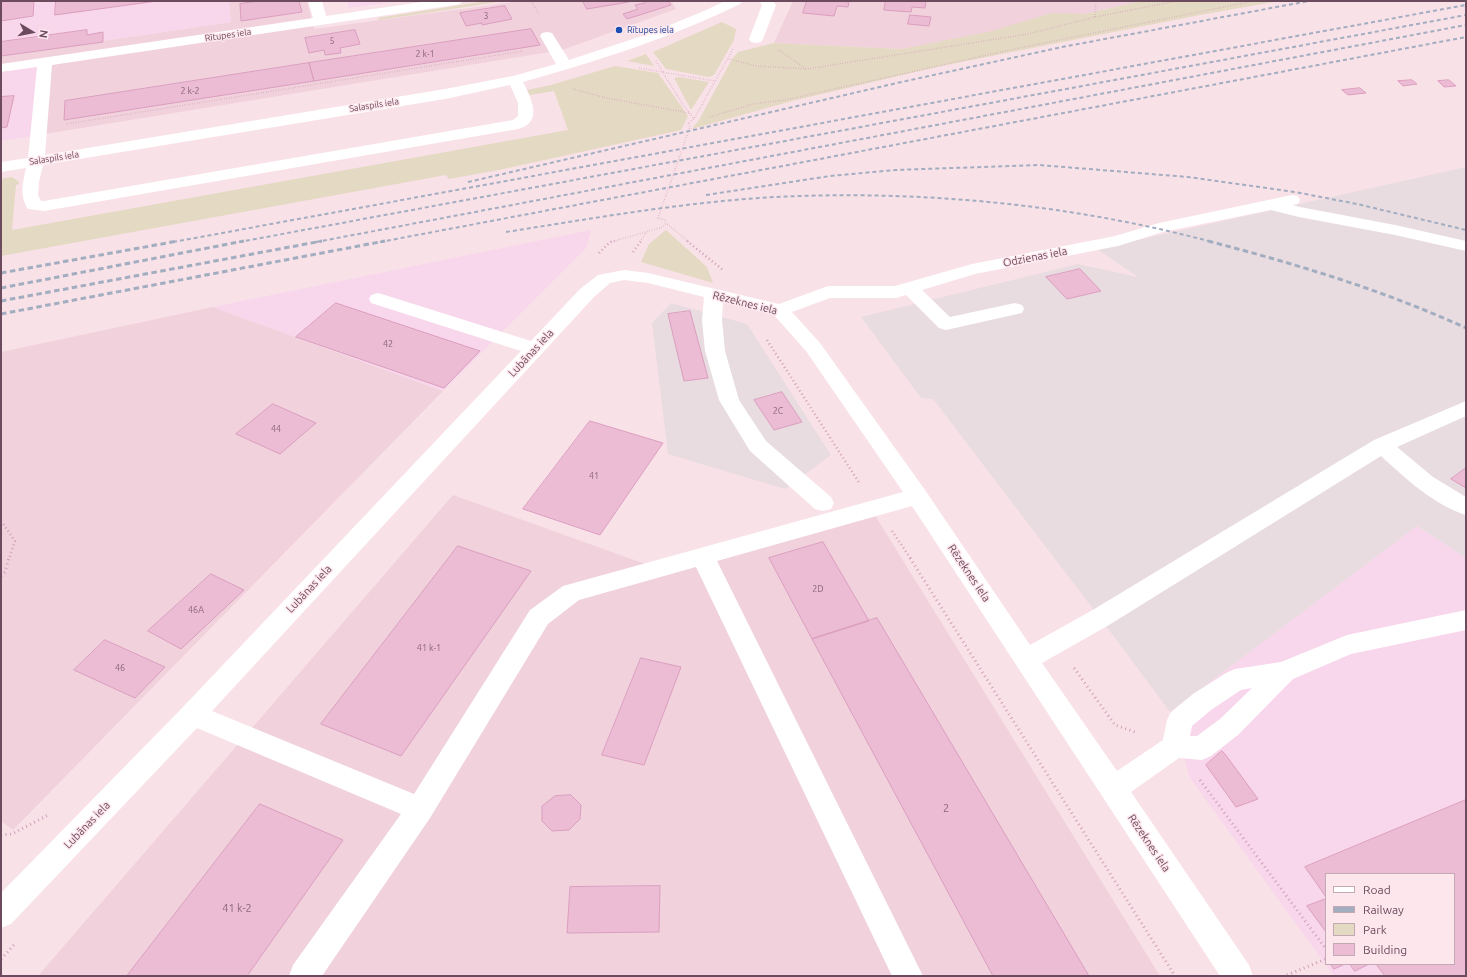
<!DOCTYPE html>
<meta charset="utf-8">
<style>
body{margin:0}
#map{position:relative;width:1467px;height:977px;overflow:hidden;background:#f9e1e8;font-family:Ubuntu,sans-serif}
canvas{display:block}
.frame{position:absolute;inset:0;border:2px solid #6d4b5e;pointer-events:none}
.legend{position:absolute;left:1325px;top:873px;width:130px;height:92px;box-sizing:border-box;background:#fde7ed;border:1px solid #c3a9b4;margin:0;padding:5px 7px;list-style:none;font-size:12px;color:#6d4b5e}
.legend li{display:flex;align-items:center;gap:8px;height:20px}
.legend b{width:20px;border:1px solid #c3a9b4}
.north{position:absolute;left:12px;top:12px;width:40px;height:40px;-webkit-text-stroke:3px #fde7ed;paint-order:stroke;rotate:100deg;font-size:11px;font-weight:700;line-height:16px;text-align:center;color:#6d4b5e}
.north::after{content:'';display:block;margin:auto;width:14px;height:18px;background:#6d4b5e;clip-path:polygon(50% 0,100% 100%,50% 72%,0 100%)}
</style>
<div id="map">
<canvas width="1467" height="977"></canvas>
<div class="frame"></div>
<ul class="legend">
<li><b style="height:5px;background:#fff"></b>Road</li>
<li><b style="height:5px;background:#a2adc0"></b>Railway</li>
<li><b style="height:11px;background:#e4d9c2"></b>Park</li>
<li><b style="height:11px;background:#ebbcd4"></b>Building</li>
</ul>
<div class="north">N</div>
</div>
<script>
const g = document.querySelector('canvas').getContext('2d');
g.lineJoin = 'round';
function paint(path, color) { g.fillStyle = color; g.fill(path, 'evenodd'); }
function trace(path, color, width, dash) { g.strokeStyle = color; g.lineWidth = width; g.lineCap = dash ? 'butt' : 'round'; g.setLineDash(dash || []); g.stroke(path); }
function drawText(font, color, halo, rows, align = 'center') {
  g.font = font + ' Ubuntu,sans-serif'; g.lineWidth = 3; g.setLineDash([]); g.textBaseline = 'middle'; g.strokeStyle = halo; g.fillStyle = color; for (const [text, x, y, turn = 0] of rows) {
    g.save(); g.translate(x, y); g.rotate((+turn || 0) * Math.PI / 180); g.textAlign = isNaN(turn) ? turn : align; if (halo) g.strokeText(text, 0, 0); g.fillText(text, 0, 0); g.restore();
  }
}
paint(new Path2D(`
 M 229,1 L 307,1 L 314,29 L 521,1 L 671,1 L 676,9 L 562,50 L 32,136 L 1,72 L 1,56 L 231,22 Z
 M 793,1 L 1141,1 L 1085,14 L 902,49 L 774,43 Z
 M 213,307 L 443,391 L 13,830 L 1,821 L 1,352 Z
 M 453,495 L 648,565 L 868,504 L 1160,976 L 38,976 Z`), '#f0d1dc');
paint(new Path2D(`
 M 1,1 L 34,4 L 52,1 L 229,1 L 231,22 L 1,56 Z
 M 347,1 L 400,1 L 349,8 Z
 M 41,66 L 32,136 L 1,141 L 1,72 Z
 M 591,230 L 586,248 L 443,391 L 213,307 Z
 M 1417,526 L 1466,558 L 1466,976 L 1334,976 L 1190,778 L 1170,712 ZM 1326,874 L 1454,874 L 1454,964 L 1326,964 Z`), '#f8d6eb');
paint(new Path2D(`
 M 1466,167 L 1466,558 L 1417,526 L 1170,712 L 1100,618 L 933,399 L 921,398 L 861,317 L 1078,264 L 1138,277 L 1097,249 Z
 M 671,303 L 747,324 L 831,455 L 785,489 L 668,454 L 652,323 Z`), '#e8dce1');
paint(new Path2D(`
 M 487,1 L 505,1 L 379,20 L 378,18 Z
 M 1141,1 L 1279,1 L 1200,15 L 941,66 L 792,101 L 692,129 L 699,120 L 732,59 L 738,52 L 774,43 L 902,49 L 992,31 L 1052,13 L 1085,14 Z
 M 722,22 L 736,29 L 734,40 L 714,75 L 709,77 L 666,69 L 653,52 Z
 M 646,54 L 654,66 L 627,61 Z
 M 615,66 L 658,73 L 688,116 L 681,130 L 499,170 L 449,179 L 446,175 L 1,256 L 1,179 L 12,177 L 19,182 L 19,184 L 16,185 L 12,230 L 568,130 L 554,91 L 530,95 L 527,90 L 551,85 Z
 M 679,77 L 709,82 L 691,110 L 674,78 Z
 M 666,230 L 707,267 L 713,283 L 641,262 L 649,244 Z`), '#e4d9c2');
const building = new Path2D(`
 M 1,1 L 34,1 L 33,16 L 1,21 Z
 M 56,1 L 157,1 L 55,15 Z
 M 259,1 L 299,1 L 302,12 L 241,21 L 240,4 Z
 M 583,1 L 628,1 L 629,2 L 587,9 Z
 M 649,1 L 668,1 L 671,5 L 627,19 L 623,14 L 638,9 L 635,5 L 645,3 L 644,2 Z
 M 807,1 L 839,1 L 849,2 L 848,7 L 837,6 L 834,16 L 803,13 Z
 M 886,1 L 926,1 L 925,8 L 912,7 L 911,12 L 884,10 Z
 M 505,6 L 512,19 L 482,25 L 482,23 L 466,26 L 460,13 Z
 M 910,15 L 931,17 L 929,26 L 908,24 Z
 M 531,29 L 540,45 L 314,81 L 309,63 Z
 M 87,30 L 87,35 L 103,32 L 103,42 L 1,56 L 1,42 Z
 M 355,30 L 360,44 L 340,48 L 341,53 L 325,55 L 324,50 L 309,53 L 305,38 Z
 M 309,63 L 314,81 L 64,120 L 65,101 Z
 M 1412,80 L 1417,84 L 1403,86 L 1398,81 Z
 M 1449,80 L 1456,86 L 1444,87 L 1438,81 Z
 M 1360,88 L 1366,93 L 1348,95 L 1342,90 Z
 M 14,96 L 7,127 L 1,128 L 1,97 Z
 M 1080,269 L 1101,291 L 1067,299 L 1046,277 Z
 M 336,303 L 480,351 L 444,388 L 296,337 Z
 M 690,311 L 708,378 L 684,381 L 668,314 Z
 M 782,392 L 802,422 L 774,430 L 754,400 Z
 M 273,404 L 316,423 L 280,454 L 236,434 Z
 M 590,421 L 663,443 L 600,535 L 523,509 Z
 M 1466,468 L 1466,488 L 1451,479 Z
 M 823,542 L 869,621 L 812,639 L 769,558 Z
 M 458,546 L 531,571 L 401,756 L 321,724 Z
 M 211,574 L 244,590 L 181,649 L 148,631 Z
 M 877,618 L 1089,976 L 993,976 L 812,639 Z
 M 105,640 L 165,667 L 135,698 L 74,670 Z
 M 641,658 L 681,667 L 644,765 L 602,755 Z
 M 1222,751 L 1225,754 L 1258,799 L 1236,807 L 1206,765 Z
 M 571,795 L 581,805 L 580,819 L 569,830 L 552,831 L 542,821 L 542,806 L 555,796 Z
 M 1466,800 L 1466,976 L 1385,976 L 1376,964 L 1454,964 L 1454,874 L 1326,874 L 1326,897 L 1305,867 Z
 M 260,804 L 343,840 L 247,976 L 127,976 Z
 M 660,886 L 659,932 L 567,933 L 570,887 Z
 M 1326,899 L 1326,932 L 1307,906 Z
 M 1331,964 L 1345,964 L 1334,969 Z
 M 1350,964 L 1369,964 L 1355,971 Z`);
paint(building, '#ebbcd4');
trace(building, '#dc9ebf', 1);
trace(new Path2D(`
 M 531,1 L 539,14
 M 1095,17 L 1096,1
 M 779,50 L 806,69
 M 729,59 L 756,66 L 807,69 L 1028,34 L 1095,17 L 1177,1
 M 656,61 L 683,105 L 694,119
 M 639,68 L 715,81
 M 573,89 L 607,98 L 689,113
 M 710,117 L 753,104 L 785,100 L 1019,48 L 1254,1
 M 66,124 L 523,51
 M 611,242 L 663,227 L 666,223
 M 640,242 L 647,232
 M 689,242 L 666,223 L 665,220 L 658,218 L 690,127 L 688,123 L 694,119 L 733,49`), '#d0a0b9', 1.5, [0.5, 2]);
trace(new Path2D(`
 M 687,241 L 723,270
 M 633,252 L 641,241
 M 599,253 L 610,242 L 615,241
 M 767,340 L 860,484
 M 1,521 L 15,541 L 9,559
 M 892,531 L 911,559`), '#d0a0b9', 2.5, [1, 3]);
trace(new Path2D(`
 M 910,558 L 1175,976
 M 1,576 L 5,572 L 9,558
 M 1074,668 L 1115,725 L 1138,733
 M 1200,780 L 1326,949
 M 1,835 L 12,834 L 48,815
 M 1,959 L 14,945
 M 1287,975 L 1326,959`), '#d0a0b9', 3, [1, 3.5]);
paint(new Path2D(`
 M 308,1 L 322,1 L 326,16 L 428,1 L 462,1 L 460,4 L 455,5 L 52,65 L 45,155 L 445,89 L 513,76 L 556,64 L 540,36 L 542,33 L 547,32 L 552,33 L 569,60 L 648,34 L 704,11 L 725,1 L 742,1 L 740,4 C 671,38 597,61 523,82 C 531,98 544,122 518,129 L 44,211 L 28,209 C 19,195 23,182 26,168 L 1,172 L 1,162 L 28,158 L 37,67 L 1,72 L 1,64 L 313,18 ZM 510,85 L 518,103 L 518,116 L 513,120 L 44,201 L 41,201 L 38,195 L 39,182 L 43,165 L 445,99 Z
 M 759,1 L 773,1 L 776,5 L 763,39 L 761,42 L 756,43 L 751,42 L 749,39 L 762,5 Z
 M 1292,195 L 1298,196 L 1300,200 L 1298,204 L 1292,205 L 1300,207 L 1395,225 L 1466,241 L 1466,251 L 1395,235 L 1299,217 L 1271,210 L 1163,232 L 1118,246 L 975,274 L 922,290 L 950,317 L 1015,303 L 1022,305 L 1024,309 L 1022,313 L 946,330 L 939,328 L 906,295 L 896,298 L 830,298 L 792,312 L 820,343 L 925,490 L 1030,645 L 1091,611 L 1374,440 L 1466,401 L 1466,416 L 1397,447 L 1433,477 L 1466,497 L 1466,515 C 1434,505 1405,478 1381,456 L 1109,625 L 1042,663 L 1117,771 L 1163,740 L 1167,720 L 1171,712 L 1193,694 L 1226,673 L 1235,669 L 1281,662 L 1347,635 L 1466,610 L 1466,630 L 1351,654 L 1293,679 L 1238,735 L 1211,756 L 1202,760 L 1179,758 L 1131,792 L 1249,965 L 1253,976 L 1220,976 L 912,506 L 717,561 L 923,976 L 892,976 L 696,567 L 579,600 L 548,624 L 430,818 L 322,976 L 289,976 L 293,965 L 401,814 L 197,728 L 11,924 L 1,928 L 1,893 L 183,707 L 521,351 L 371,303 L 369,299 L 371,295 L 378,293 L 385,295 L 531,341 L 580,289 L 598,275 L 624,270 L 648,273 L 779,304 L 828,286 L 895,286 L 972,264 L 1115,236 L 1159,223 ZM 624,280 L 648,283 L 704,297 L 702,320 L 705,351 L 719,400 L 750,451 L 815,509 L 823,511 L 831,509 L 834,503 L 831,497 L 766,441 L 739,400 L 725,351 L 722,320 L 723,302 L 773,314 L 806,351 L 903,492 L 563,586 L 530,610 L 414,794 L 212,711 L 594,297 L 610,283 ZM 1252,688 L 1220,719 L 1197,736 L 1190,736 L 1192,726 L 1211,710 L 1241,690 Z`), '#fff');
trace(new Path2D(`
 M 468,182 L 897,83 L 1062,47 L 1309,1
 M 706,195 L 830,176 L 895,170 L 1039,165 L 1188,177 L 1295,192 L 1357,204 L 1466,230
 M 506,232 C 595,218 685,202 775,197 C 921,190 1071,204 1212,242
 M 173,242 L 1466,5
 M 239,242 L 1466,15
 M 316,242 L 1466,25
 M 380,242 L 1466,37`), '#a2adc0', 2, [4, 3]);
trace(new Path2D(`
 M 1208,241 C 1296,264 1383,290 1466,328
 M 1,273 L 178,241
 M 1,288 L 244,241
 M 1,301 L 322,241
 M 1,314 L 385,241`), '#a2adc0', 3, [5.5, 3.5]);
for (const [x, y, r, color] of [
 [619,30,4,"#1a4fb4"]
]) { const dot = new Path2D(); dot.arc(x, y, r, 0, 2 * Math.PI); g.fillStyle = color; g.fill(dot); trace(dot, '#fde7ed', 1.5); }
drawText('9px', '#8c677c', null, [
 ["3",486,16],
 ["5",332,41],
 ["2 k-1",425,54],
 ["2 k-2",190,91],
 ["42",388,344],
 ["2C",778,411],
 ["44",276,429],
 ["41",594,476],
 ["2D",818,589],
 ["46A",196,610],
 ["41 k-1",429,648],
 ["46",120,668]
]);
drawText('9px', '#164399', '#fde7ed', [
 ["Rītupes iela",627,30]
], 'left');
drawText('9px', '#6d4b5e', '#fde7ed', [
 ["Rītupes iela",228,35,-8],
 ["Salaspils iela",374,105,-9],
 ["Salaspils iela",54,158,-9]
]);
drawText('11px', '#6d4b5e', '#fde7ed', [
 ["Odzienas iela",1035,257,-11],
 ["Rēzeknes iela",745,303,14],
 ["Lubānas iela",531,353,-47],
 ["Rēzeknes iela",969,573,56],
 ["Lubānas iela",309,589,-47],
 ["Lubānas iela",87,825,-46],
 ["Rēzeknes iela",1149,843,56]
]);
drawText('11px', '#8c677c', null, [
 ["2",946,808],
 ["41 k-2",237,908]
]);
</script>
